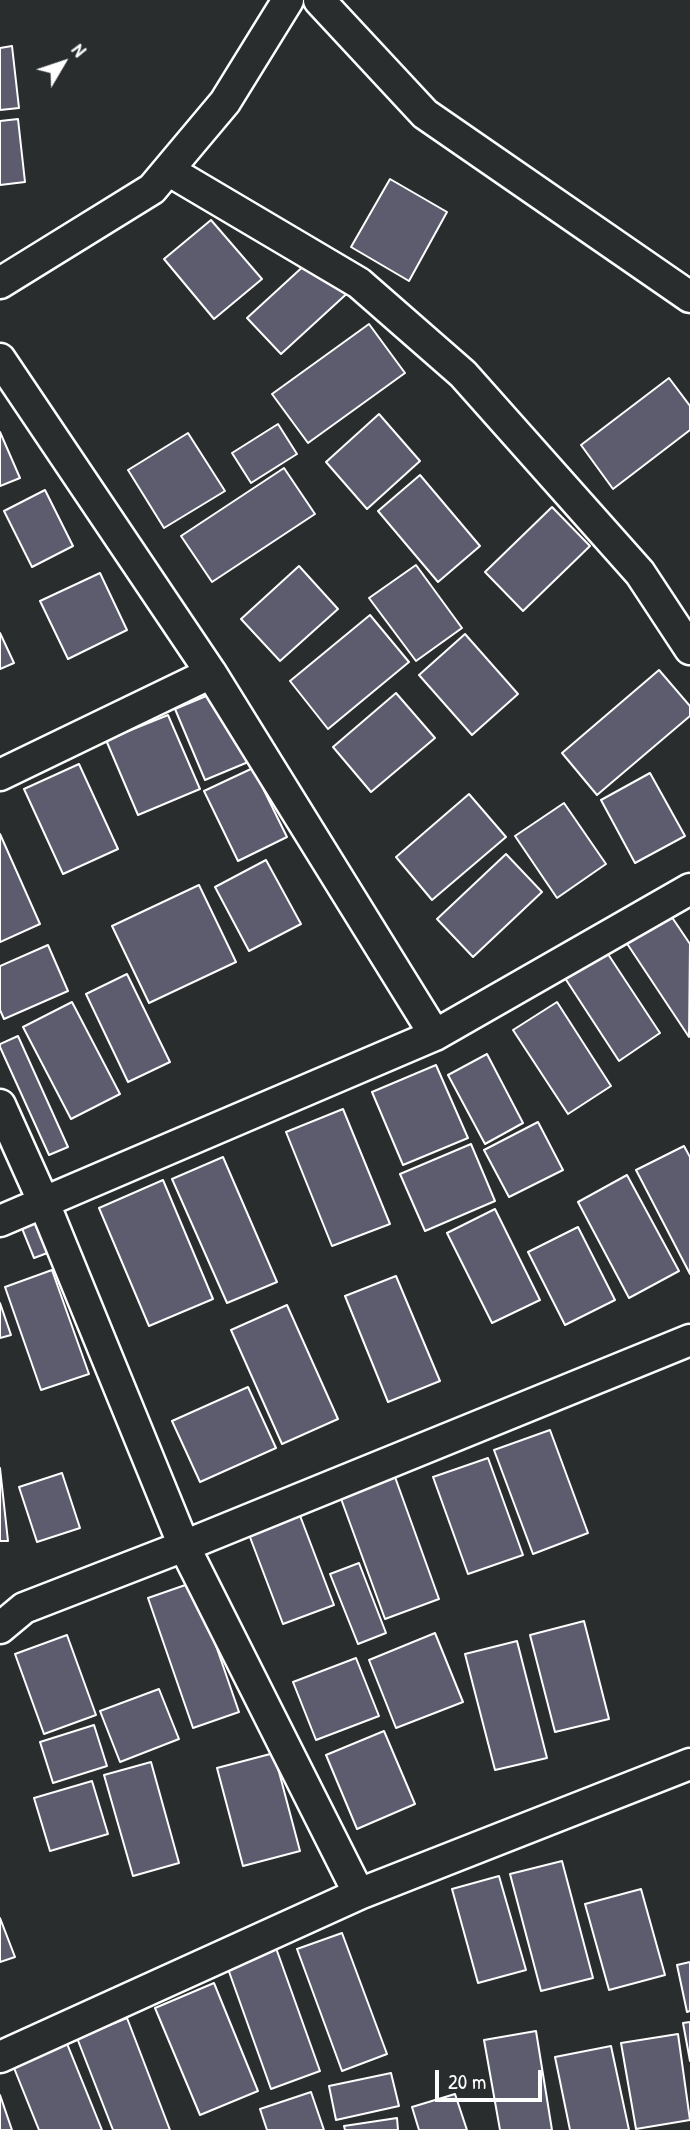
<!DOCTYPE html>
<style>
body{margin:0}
#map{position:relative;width:690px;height:2130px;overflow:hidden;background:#2a2d2e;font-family:"Patrick Hand",sans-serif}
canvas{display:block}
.north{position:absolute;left:28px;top:28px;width:70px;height:70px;-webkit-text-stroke:5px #2a2d2e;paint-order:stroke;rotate:51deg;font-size:19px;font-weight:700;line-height:28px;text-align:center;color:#fff}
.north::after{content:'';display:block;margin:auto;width:24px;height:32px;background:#fff;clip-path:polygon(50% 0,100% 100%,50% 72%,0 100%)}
.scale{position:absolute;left:435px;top:2070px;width:107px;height:32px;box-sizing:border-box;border:4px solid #fff;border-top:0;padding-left:9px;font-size:21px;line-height:24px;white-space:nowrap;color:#fff;-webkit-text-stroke:5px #2a2d2e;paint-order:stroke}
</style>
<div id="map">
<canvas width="690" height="2130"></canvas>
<div class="north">N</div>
<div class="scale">20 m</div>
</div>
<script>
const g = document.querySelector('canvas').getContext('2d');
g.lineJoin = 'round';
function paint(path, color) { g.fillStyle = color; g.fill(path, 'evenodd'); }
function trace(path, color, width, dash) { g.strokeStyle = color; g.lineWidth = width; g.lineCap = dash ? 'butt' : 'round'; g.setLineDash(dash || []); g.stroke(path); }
const building = new Path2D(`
 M 12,46 L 19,108 L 0,110 L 0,48 Z
 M 18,119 L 25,182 L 0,185 L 0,121 Z
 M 390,179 L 447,212 L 409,281 L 351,247 Z
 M 211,220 L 262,279 L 214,319 L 164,259 Z
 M 320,251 L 353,288 L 281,354 L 247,318 Z
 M 369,324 L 405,373 L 308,443 L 272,394 Z
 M 669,378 L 690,406 L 690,430 L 613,489 L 581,445 Z
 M 379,414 L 420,461 L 367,509 L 326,462 Z
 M 278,424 L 297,454 L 251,483 L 232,453 Z
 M 0,432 L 20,478 L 0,486 Z
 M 188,433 L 225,491 L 164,528 L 128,470 Z
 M 284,468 L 315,514 L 212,582 L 181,536 Z
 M 420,475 L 480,546 L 438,582 L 378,511 Z
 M 45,490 L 73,546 L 32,567 L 4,511 Z
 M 552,507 L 590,546 L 523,611 L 485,572 Z
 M 416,565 L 462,628 L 416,661 L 369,598 Z
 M 299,566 L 338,609 L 280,661 L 241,619 Z
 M 100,573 L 127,630 L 68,659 L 40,601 Z
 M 370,615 L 409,662 L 328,729 L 290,681 Z
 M 0,633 L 14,663 L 0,669 Z
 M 465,634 L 518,694 L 472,735 L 419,675 Z
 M 659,670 L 690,706 L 690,716 L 597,795 L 562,753 Z
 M 223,689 L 253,760 L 205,780 L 175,709 Z
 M 396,693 L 435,738 L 371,792 L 333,747 Z
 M 168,715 L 200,789 L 138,815 L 106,740 Z
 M 79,764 L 118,849 L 63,874 L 24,789 Z
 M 253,768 L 287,837 L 238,861 L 204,791 Z
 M 650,773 L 685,836 L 635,863 L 601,800 Z
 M 469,794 L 506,837 L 432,900 L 396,857 Z
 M 564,803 L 606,864 L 557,898 L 515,836 Z
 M 0,834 L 40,924 L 0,942 Z
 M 506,854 L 542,892 L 473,957 L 437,919 Z
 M 266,860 L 301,924 L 249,951 L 215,887 Z
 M 199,885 L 236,962 L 149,1003 L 112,926 Z
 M 663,904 L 690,944 L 689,1037 L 620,933 Z
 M 48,945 L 68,991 L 4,1019 L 0,1010 L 0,966 Z
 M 602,945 L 660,1033 L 619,1061 L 561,972 Z
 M 127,974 L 170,1062 L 128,1082 L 86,994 Z
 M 72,1002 L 120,1094 L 71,1119 L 23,1027 Z
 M 557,1002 L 611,1086 L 568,1114 L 513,1030 Z
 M 18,1036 L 68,1147 L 49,1155 L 0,1047 L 0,1044 Z
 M 487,1054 L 523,1123 L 485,1144 L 448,1075 Z
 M 436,1065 L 468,1138 L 403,1165 L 372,1092 Z
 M 343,1109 L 390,1224 L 332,1246 L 286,1132 Z
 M 538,1122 L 563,1170 L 509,1197 L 484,1150 Z
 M 471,1144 L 495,1201 L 425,1231 L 400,1174 Z
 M 684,1146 L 690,1157 L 690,1274 L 636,1170 Z
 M 223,1157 L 277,1282 L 227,1303 L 172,1179 Z
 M 627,1175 L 679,1271 L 629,1298 L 578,1202 Z
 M 163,1180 L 213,1299 L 149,1326 L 99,1208 Z
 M 495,1209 L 540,1300 L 492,1323 L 447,1233 Z
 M 43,1211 L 58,1249 L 34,1258 L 19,1221 Z
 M 578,1227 L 615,1300 L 565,1325 L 528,1252 Z
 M 52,1270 L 89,1374 L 41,1390 L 5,1287 Z
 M 396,1276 L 440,1381 L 388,1402 L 345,1296 Z
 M 0,1303 L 11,1335 L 0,1338 Z
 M 287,1305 L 338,1419 L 282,1444 L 231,1330 Z
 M 248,1387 L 276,1448 L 200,1482 L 172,1421 Z
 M 550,1430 L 588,1533 L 533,1554 L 494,1450 Z
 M 488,1458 L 523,1555 L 468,1574 L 433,1477 Z
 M 0,1468 L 8,1541 L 0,1541 Z
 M 62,1473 L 80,1528 L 37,1542 L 19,1487 Z
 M 395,1477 L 439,1599 L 385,1619 L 340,1496 Z
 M 299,1513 L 334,1605 L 283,1624 L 248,1532 Z
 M 359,1563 L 386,1633 L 358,1644 L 330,1574 Z
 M 194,1582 L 239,1712 L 193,1728 L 148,1598 Z
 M 584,1621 L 609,1719 L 555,1732 L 530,1635 Z
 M 435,1633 L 463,1702 L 396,1728 L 369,1660 Z
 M 67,1635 L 96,1715 L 44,1734 L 15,1654 Z
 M 517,1641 L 547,1758 L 495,1770 L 465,1654 Z
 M 356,1658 L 379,1716 L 316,1740 L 293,1682 Z
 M 159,1689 L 179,1739 L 120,1762 L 100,1711 Z
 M 94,1725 L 107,1766 L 53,1783 L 40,1742 Z
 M 384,1731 L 415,1804 L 357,1829 L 326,1755 Z
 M 274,1753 L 300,1851 L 243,1866 L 217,1768 Z
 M 151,1762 L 179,1863 L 133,1876 L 104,1775 Z
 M 92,1781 L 108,1834 L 50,1851 L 34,1798 Z
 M 562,1861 L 593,1978 L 541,1991 L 510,1874 Z
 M 499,1876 L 526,1970 L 478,1983 L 452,1889 Z
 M 641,1889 L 665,1975 L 609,1990 L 585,1904 Z
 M 0,1918 L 15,1957 L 0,1962 Z
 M 342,1933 L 387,2054 L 342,2071 L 297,1949 Z
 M 276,1948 L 320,2071 L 271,2089 L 227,1966 Z
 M 690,1962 L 690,2011 L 687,2012 L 677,1965 Z
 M 214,1983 L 258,2091 L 200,2115 L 155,2008 Z
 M 127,2018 L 170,2130 L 113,2130 L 77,2038 Z
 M 690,2022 L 690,2061 L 683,2023 Z
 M 536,2031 L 552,2130 L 500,2130 L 484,2040 Z
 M 678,2034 L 690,2120 L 636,2129 L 621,2043 Z
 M 66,2041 L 102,2130 L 39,2130 L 12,2063 Z
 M 611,2046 L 629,2130 L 570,2130 L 555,2057 Z
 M 391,2073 L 399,2106 L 336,2120 L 329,2086 Z
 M 311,2092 L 324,2130 L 267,2130 L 260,2109 Z
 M 455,2094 L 467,2130 L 419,2130 L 412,2107 Z
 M 0,2095 L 12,2130 L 0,2130 Z
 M 397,2118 L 398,2130 L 345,2130 L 344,2126 Z`);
paint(building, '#5d5c6e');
trace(building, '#fff', 2);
const street = new Path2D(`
 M 319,0 L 425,114 L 690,297
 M 168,170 L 359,283 L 463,374 L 640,573 L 690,649
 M 0,283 L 152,189 L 225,102 L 288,0
 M 0,359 L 211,673 L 435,1035
 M 0,775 L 211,673
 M 0,1105 L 44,1203 L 184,1546 L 359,1894
 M 0,1221 L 435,1035 L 690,889
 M 0,1628 L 24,1608 L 184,1546 L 690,1340
 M 0,2057 L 359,1894 L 690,1764`);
trace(street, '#fff', 35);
trace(street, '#2a2d2e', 30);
</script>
